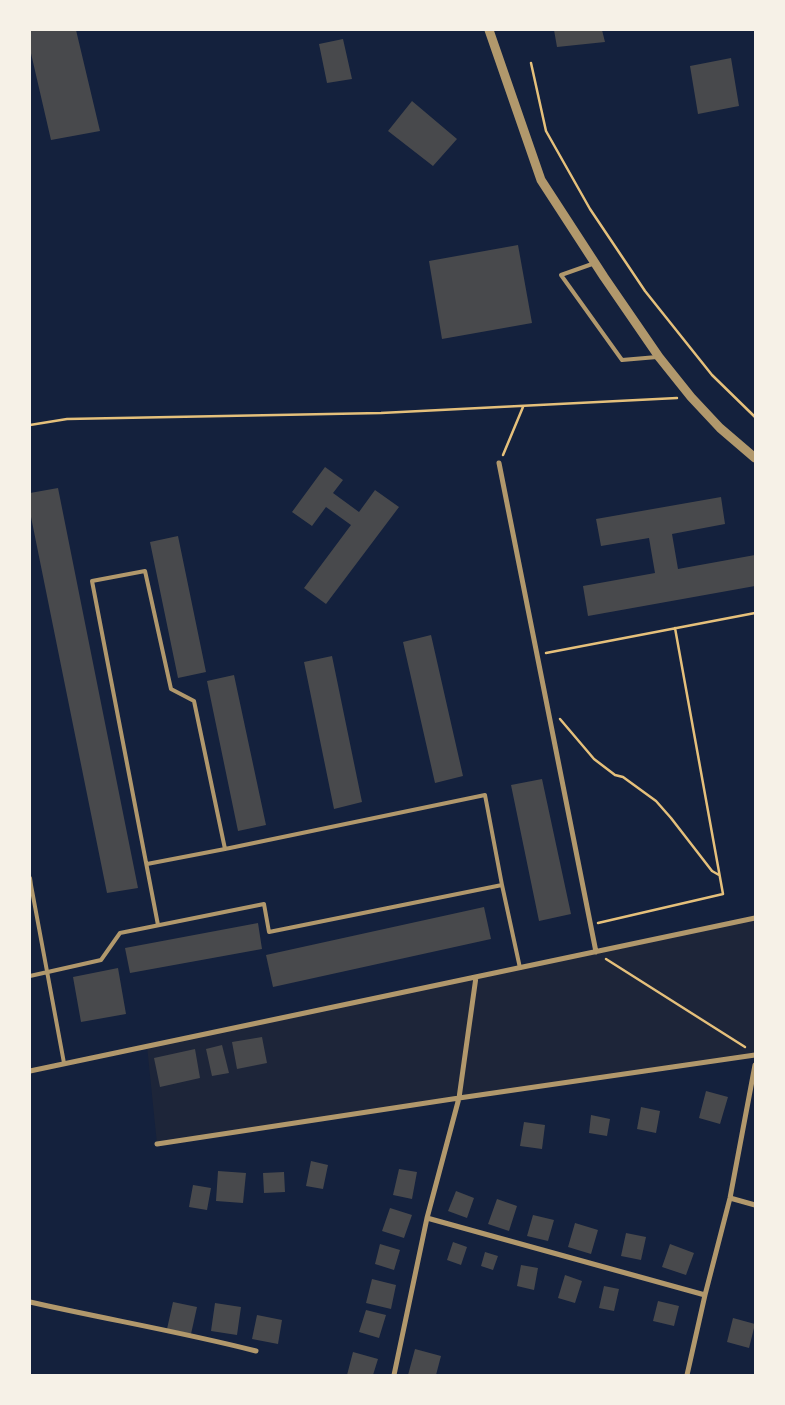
<!DOCTYPE html>
<style>
body{margin:0}
#map{position:relative;width:785px;height:1405px;overflow:hidden;background:#14213d;font-family:Overpass,sans-serif}
canvas{display:block}
.frame{position:absolute;inset:0;border:31px solid #f6f1e7;pointer-events:none}
</style>
<div id="map">
<canvas width="785" height="1405"></canvas>
<div class="frame"></div>
</div>
<script>
const g = document.querySelector('canvas').getContext('2d');
g.lineJoin = 'round';
function paint(path, color) { g.fillStyle = color; g.fill(path, 'evenodd'); }
function trace(path, color, width, dash) { g.strokeStyle = color; g.lineWidth = width; g.lineCap = dash ? 'butt' : 'round'; g.setLineDash(dash || []); g.stroke(path); }
paint(new Path2D(`
 M 755,918 L 755,1055 L 157,1144 L 147,1046 Z`), '#1d2539');
paint(new Path2D(`
 M 30,30 L 76,30 L 100,131 L 51,140 L 30,49 Z
 M 554,30 L 602,30 L 605,42 L 557,47 Z
 M 343,39 L 352,79 L 327,83 L 319,44 Z
 M 731,58 L 739,106 L 698,114 L 690,66 Z
 M 412,101 L 457,139 L 433,166 L 388,131 Z
 M 518,245 L 532,323 L 442,339 L 429,261 Z
 M 325,467 L 343,480 L 333,493 L 359,512 L 375,490 L 399,507 L 326,604 L 304,588 L 351,525 L 326,507 L 312,526 L 292,512 Z
 M 58,488 L 138,888 L 107,893 L 30,512 L 30,493 Z
 M 721,497 L 725,524 L 672,534 L 678,569 L 755,555 L 755,586 L 588,616 L 583,586 L 655,573 L 649,538 L 601,546 L 596,519 Z
 M 178,536 L 206,672 L 178,678 L 150,542 Z
 M 431,635 L 463,776 L 435,783 L 403,642 Z
 M 332,656 L 362,802 L 334,809 L 304,662 Z
 M 234,675 L 266,825 L 238,831 L 207,681 Z
 M 542,779 L 571,914 L 539,921 L 511,785 Z
 M 484,907 L 491,939 L 273,987 L 266,955 Z
 M 258,923 L 262,949 L 130,973 L 125,948 Z
 M 118,968 L 126,1014 L 81,1022 L 73,977 Z
 M 262,1037 L 267,1063 L 237,1069 L 232,1042 Z
 M 222,1045 L 229,1073 L 212,1076 L 206,1049 Z
 M 195,1049 L 200,1078 L 160,1087 L 154,1058 Z
 M 706,1091 L 728,1097 L 720,1124 L 699,1118 Z
 M 641,1107 L 660,1111 L 656,1133 L 637,1129 Z
 M 591,1115 L 610,1119 L 607,1136 L 589,1133 Z
 M 524,1122 L 545,1125 L 542,1149 L 520,1146 Z
 M 311,1161 L 328,1165 L 323,1189 L 306,1186 Z
 M 399,1169 L 417,1172 L 412,1199 L 393,1195 Z
 M 218,1171 L 246,1173 L 243,1203 L 216,1201 Z
 M 284,1172 L 285,1192 L 264,1193 L 263,1173 Z
 M 193,1185 L 211,1188 L 207,1210 L 189,1207 Z
 M 456,1191 L 474,1198 L 467,1218 L 448,1211 Z
 M 497,1199 L 517,1206 L 509,1231 L 488,1224 Z
 M 390,1208 L 412,1215 L 404,1238 L 382,1231 Z
 M 533,1215 L 554,1220 L 548,1241 L 527,1236 Z
 M 575,1223 L 598,1230 L 591,1254 L 568,1247 Z
 M 626,1233 L 646,1237 L 641,1260 L 621,1256 Z
 M 453,1242 L 467,1247 L 461,1265 L 447,1260 Z
 M 380,1244 L 400,1250 L 394,1270 L 375,1264 Z
 M 670,1244 L 694,1253 L 686,1275 L 662,1267 Z
 M 485,1252 L 498,1256 L 493,1270 L 481,1266 Z
 M 521,1265 L 538,1268 L 534,1290 L 517,1286 Z
 M 565,1275 L 582,1281 L 575,1303 L 558,1298 Z
 M 372,1279 L 396,1285 L 391,1309 L 366,1303 Z
 M 604,1286 L 619,1289 L 614,1311 L 599,1308 Z
 M 658,1301 L 679,1306 L 674,1326 L 653,1321 Z
 M 173,1302 L 197,1307 L 191,1334 L 167,1329 Z
 M 215,1303 L 241,1307 L 237,1335 L 211,1331 Z
 M 366,1310 L 386,1315 L 379,1338 L 359,1332 Z
 M 257,1315 L 282,1320 L 278,1344 L 252,1339 Z
 M 733,1318 L 755,1324 L 749,1348 L 727,1342 Z
 M 415,1349 L 441,1356 L 436,1375 L 408,1375 Z
 M 353,1352 L 378,1359 L 373,1375 L 347,1375 Z`), '#48494c');
trace(new Path2D(`
 M 531,63 L 546,131 L 590,209 L 645,291 L 712,375 L 755,417
 M 30,425 L 67,419 L 381,413 L 677,398
 M 503,455 L 523,407
 M 546,653 L 755,613
 M 560,719 L 594,759 L 615,775 L 623,777 L 656,801 L 671,818 L 712,871 L 719,875
 M 598,923 L 723,894 L 675,628
 M 606,959 L 745,1047`), '#e5c07b', 2.5);
trace(new Path2D(`
 M 595,263 L 561,275 L 622,360 L 657,357
 M 225,849 L 485,795 L 502,885
 M 147,864 L 225,849 L 194,701 L 171,689 L 145,571 L 92,581 L 158,925
 M 30,878 L 31,885
 M 30,886 L 31,885 L 64,1063
 M 30,976 L 101,960 L 120,933 L 264,904 L 269,932 L 502,885 L 520,968`), '#b1986c', 4);
trace(new Path2D(`
 M 499,463 L 596,952
 M 30,1071 L 755,918
 M 157,1144 L 459,1098 L 755,1055
 M 730,1198 L 755,1205
 M 427,1218 L 705,1295
 M 30,1302 C 105,1319 182,1332 256,1351
 M 394,1375 L 427,1218 L 459,1098 L 476,977
 M 687,1375 L 705,1295 L 730,1198 L 755,1065`), '#b1986c', 5);
trace(new Path2D(`
 M 489,30 L 541,180 L 604,277 L 659,357 L 691,397 L 720,428 L 755,458`), '#b1986c', 9);
</script>
